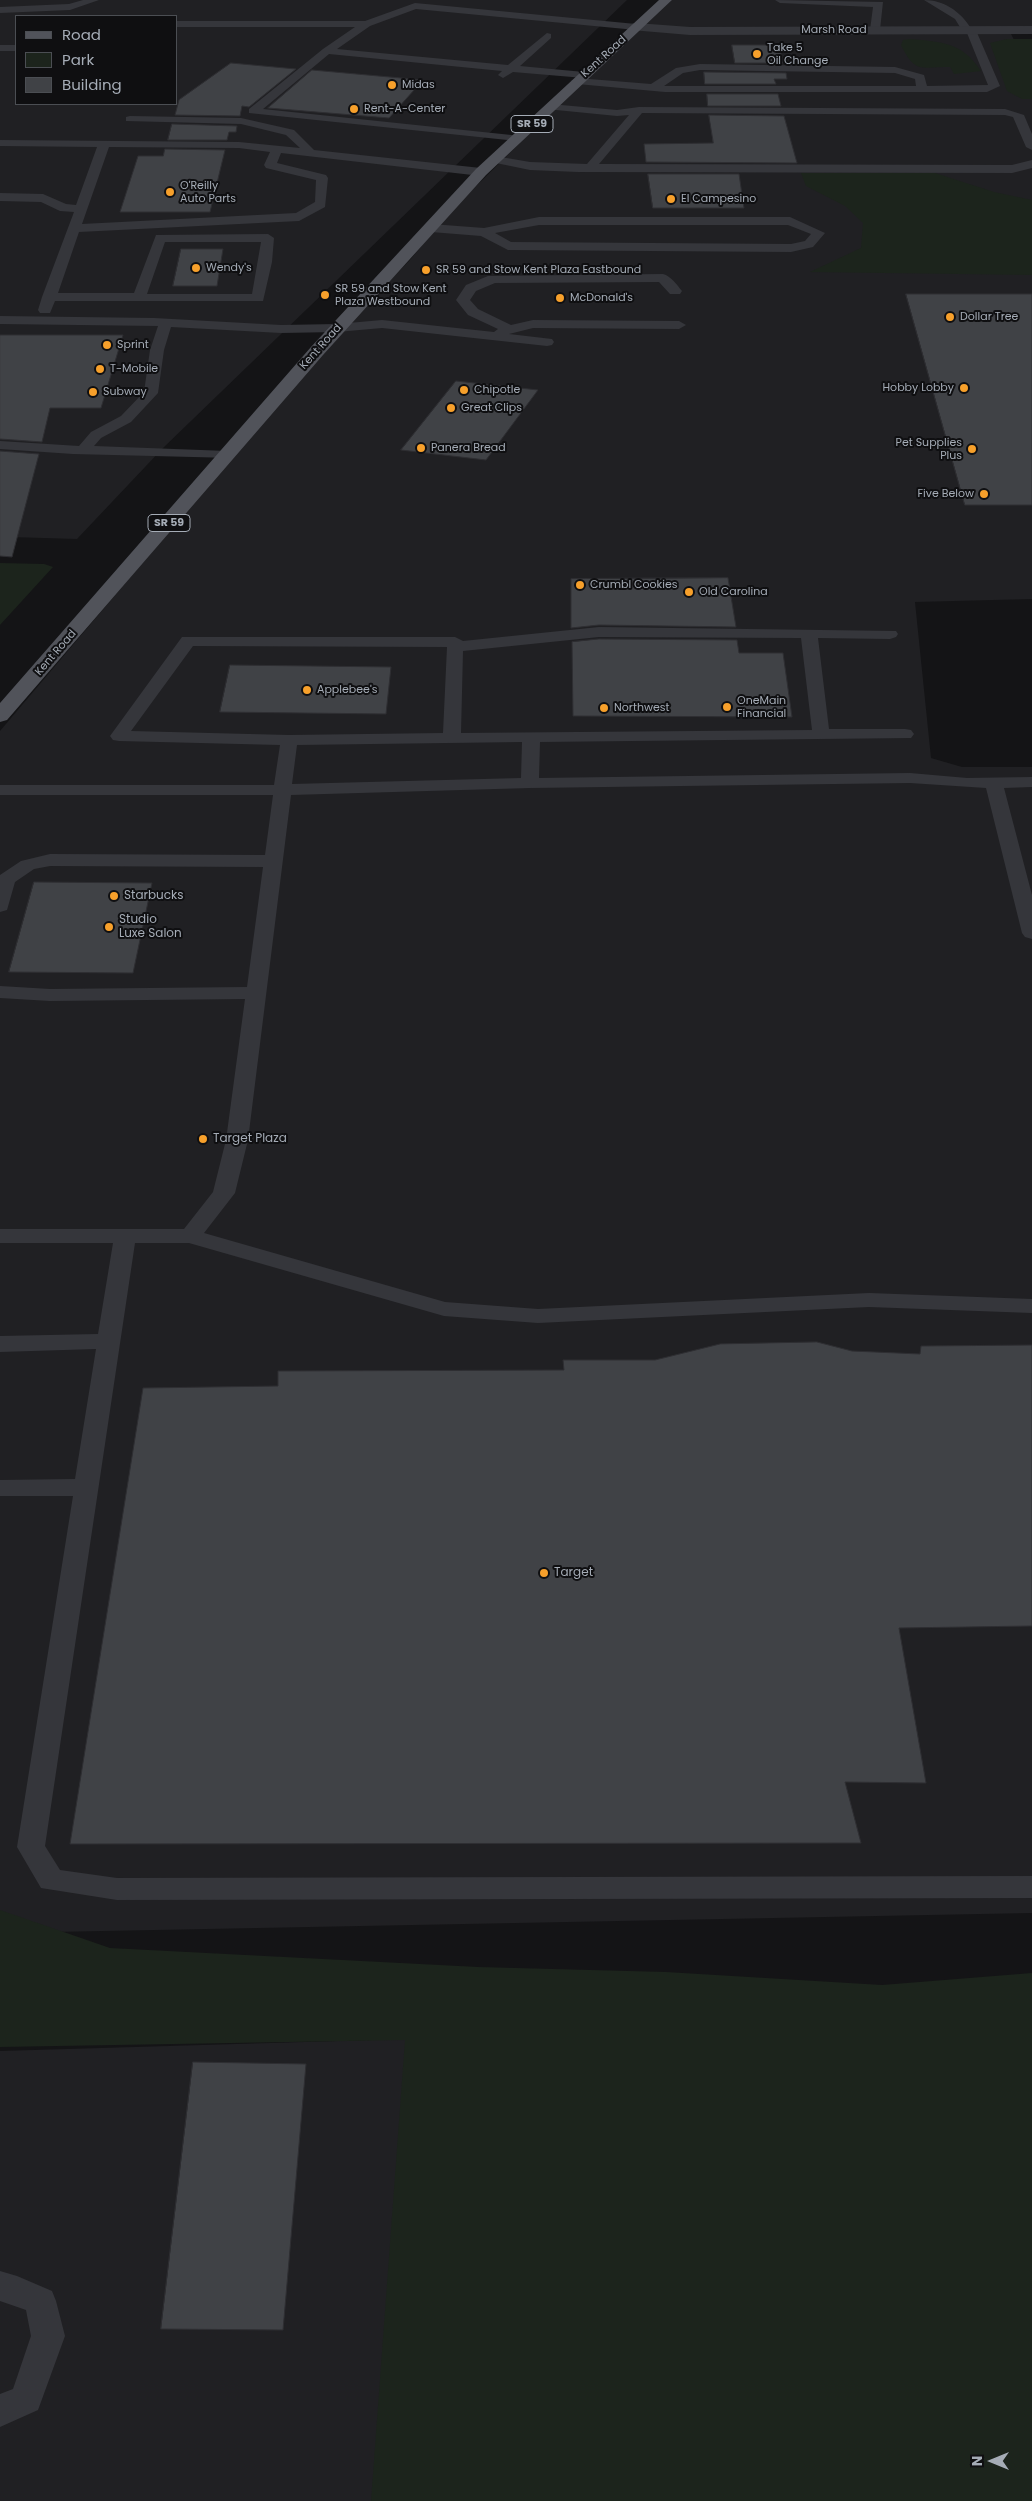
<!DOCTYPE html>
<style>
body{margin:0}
#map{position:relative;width:1032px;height:2501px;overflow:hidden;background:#141416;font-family:Poppins,sans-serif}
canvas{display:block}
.legend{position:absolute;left:15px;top:15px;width:162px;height:90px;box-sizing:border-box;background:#0f0f11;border:1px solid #4b4e53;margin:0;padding:6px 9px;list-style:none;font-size:15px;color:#a5acb6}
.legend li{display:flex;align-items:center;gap:10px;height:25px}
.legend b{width:25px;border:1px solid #4b4e53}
.north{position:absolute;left:967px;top:2436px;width:50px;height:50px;-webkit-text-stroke:4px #0f0f11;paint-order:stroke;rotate:270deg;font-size:14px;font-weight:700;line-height:20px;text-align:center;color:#a5acb6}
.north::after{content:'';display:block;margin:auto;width:18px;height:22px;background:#a5acb6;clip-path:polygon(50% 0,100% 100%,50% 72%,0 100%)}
</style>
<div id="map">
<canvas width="1032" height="2501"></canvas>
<ul class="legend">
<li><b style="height:6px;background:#51535a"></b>Road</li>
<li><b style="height:14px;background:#1c241c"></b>Park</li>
<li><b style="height:14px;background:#404246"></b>Building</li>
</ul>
<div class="north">N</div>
</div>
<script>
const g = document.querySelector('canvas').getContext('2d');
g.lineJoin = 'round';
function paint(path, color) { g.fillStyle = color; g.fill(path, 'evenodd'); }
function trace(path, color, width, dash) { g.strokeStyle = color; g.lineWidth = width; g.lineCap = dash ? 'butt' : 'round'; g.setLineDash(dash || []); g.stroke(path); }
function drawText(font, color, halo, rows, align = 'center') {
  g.font = font + ' Poppins,sans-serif'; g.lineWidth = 4; g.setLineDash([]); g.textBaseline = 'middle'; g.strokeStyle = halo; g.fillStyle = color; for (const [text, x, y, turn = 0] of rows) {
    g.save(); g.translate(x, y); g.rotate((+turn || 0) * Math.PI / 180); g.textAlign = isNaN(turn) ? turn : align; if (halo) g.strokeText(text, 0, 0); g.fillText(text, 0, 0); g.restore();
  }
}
paint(new Path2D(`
 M 0,0 L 627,0 L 163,448 L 77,539 L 10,537 L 0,535 ZM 16,16 L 176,16 L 176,104 L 16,104 Z
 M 672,0 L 1032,0 L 1032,30 L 689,29 L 643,27 Z
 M 638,29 L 1010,32 L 1032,75 L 1032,599 L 915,602 L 931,758 L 962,767 L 1032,767 L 1032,1913 L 0,1933 L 0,731 L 327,345 L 409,261 L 452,210 L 607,57 Z
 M 405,2039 L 1032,2501 L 0,2501 L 0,2051 Z`), '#202023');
paint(new Path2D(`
 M 910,39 C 942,42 962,42 981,71 L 954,74 L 950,67 C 921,67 915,74 901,45 L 903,40 Z
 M 1007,39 L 1032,39 L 1032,99 L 1022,99 L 1007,91 L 990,43 Z
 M 801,173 L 935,173 L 994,192 L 1032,200 L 1032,275 L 810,272 L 861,248 L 863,223 L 845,206 L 806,186 Z
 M 0,563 L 44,564 L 53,567 L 0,625 Z
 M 0,1910 L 110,1948 L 478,1967 L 666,1972 L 882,1985 L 1032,1973 L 1032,2501 L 371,2501 L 405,2040 L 0,2047 Z`), '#1c241c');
const building = new Path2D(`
 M 732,45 L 779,45 L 783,63 L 735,63 Z
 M 231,63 L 296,69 L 249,107 L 242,106 L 240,116 L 175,115 L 179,100 Z
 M 312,70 L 423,80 L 389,118 L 268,108 Z
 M 704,72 L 786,73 L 787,79 L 774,79 L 776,84 L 705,84 Z
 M 707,94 L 778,94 L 781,106 L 708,106 Z
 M 709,115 L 784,116 L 797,163 L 646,162 L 644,144 L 713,143 Z
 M 172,124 L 237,126 L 236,132 L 229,132 L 227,140 L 168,140 Z
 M 165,149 L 225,150 L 210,212 L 120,212 L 138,156 L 163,156 Z
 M 648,174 L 739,174 L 744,208 L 653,208 Z
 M 181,249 L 223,249 L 217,286 L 173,286 Z
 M 906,294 L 1032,294 L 1032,505 L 965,505 Z
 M 0,335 L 123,335 L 101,408 L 50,408 L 42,442 L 0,439 Z
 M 456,381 L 538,390 L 486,460 L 401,450 Z
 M 0,451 L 39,454 L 12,557 L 0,556 Z
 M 728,578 L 736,627 L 599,625 L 571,628 L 571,579 Z
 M 599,639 L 737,640 L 739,653 L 783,653 L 792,717 L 573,716 L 572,642 Z
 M 230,665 L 391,667 L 386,714 L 220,712 Z
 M 34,882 L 152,883 L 133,973 L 9,972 Z
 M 817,1342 L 852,1351 L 920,1354 L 921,1346 L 1032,1345 L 1032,1626 L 899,1628 L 926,1783 L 845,1782 L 861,1843 L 70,1844 L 143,1388 L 278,1386 L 278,1371 L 564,1370 L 563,1360 L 655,1360 L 720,1344 Z
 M 193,2062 L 306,2064 L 283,2330 L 161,2329 Z`);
paint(building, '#404246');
trace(building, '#2e2e32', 1);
paint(new Path2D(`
 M 83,0 L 99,0 L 70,10 L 0,13 L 0,7 L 69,4 Z
 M 775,0 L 883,2 L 880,30 L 875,33 L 870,30 L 873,7 L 780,3 Z
 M 924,0 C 943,0 960,11 970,27 L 975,28 L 1000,86 L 987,92 L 665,92 L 577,84 L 571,81 L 577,78 L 651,84 L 676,68 L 700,64 L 895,67 L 924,75 L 927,86 L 988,85 L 967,33 L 963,32 L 955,19 ZM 700,70 L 895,73 L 915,79 L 916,86 L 664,86 L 683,73 Z
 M 415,3 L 636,24 L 641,27 L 636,30 L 416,9 L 370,26 L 337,49 L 508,65 L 547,33 L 551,34 L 551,38 L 520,66 L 584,72 L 589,75 L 584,78 L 513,72 L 503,78 L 498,75 L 502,71 L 329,54 L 263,109 L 521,136 L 523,138 L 517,141 L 249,113 L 249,109 L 323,49 L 355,27 L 176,27 L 176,21 L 365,21 Z
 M 0,45 L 16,45 L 16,51 L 0,51 Z
 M 550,104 L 617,110 L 639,107 L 1005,109 L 1024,115 L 1032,134 L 1032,150 L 1026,147 L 1013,117 L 1005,115 L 642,113 L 599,164 L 1012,165 L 1032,160 L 1032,168 L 1012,173 L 578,172 L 530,170 L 491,162 L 491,158 L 495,156 L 530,162 L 587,164 L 629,115 L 617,116 L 546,109 L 546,105 Z
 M 130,116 L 241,118 L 294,130 L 314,150 L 481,168 L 487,172 L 481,176 L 281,153 L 277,163 L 326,175 L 328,178 L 325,207 L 299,221 L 79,232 L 58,293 L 134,293 L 156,235 L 268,234 L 274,238 L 272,262 L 263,301 L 55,301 L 50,313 L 40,313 L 38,310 L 42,297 L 74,212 L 60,211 L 41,202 L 0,201 L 0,193 L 43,194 L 66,204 L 76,205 L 97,147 L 0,146 L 0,140 L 239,142 L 300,148 L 286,135 L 241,124 L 126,121 L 126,117 ZM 109,147 L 239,148 L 270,152 L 264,165 L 266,168 L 316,180 L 315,202 L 296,213 L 82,224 ZM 165,242 L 261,242 L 252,294 L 147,294 Z
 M 539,217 L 790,217 L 825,233 L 813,247 L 791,252 L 508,250 L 481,236 L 431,232 L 425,228 L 431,224 L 484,228 ZM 539,225 L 788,225 L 811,234 L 805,241 L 791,244 L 511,242 L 495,233 Z
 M 663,274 C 671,276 677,285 682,291 L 680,294 L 670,294 L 659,282 L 495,283 L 476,291 L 470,300 L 478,309 L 511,325 L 533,320 L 679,321 L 686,325 L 679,329 L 533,328 L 509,334 L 552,339 L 554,342 L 552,345 L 547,346 L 382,328 L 337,332 L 281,333 L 171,327 L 164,350 L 158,393 L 131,422 L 101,438 L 94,446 L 228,451 L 235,455 L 233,458 L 73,454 L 0,449 L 0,441 L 79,446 L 91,432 L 121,416 L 144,392 L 150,350 L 158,326 L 0,324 L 0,316 L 154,318 L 281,325 L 337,324 L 382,320 L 494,332 L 498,329 L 468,315 L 456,300 L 466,285 L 488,276 Z
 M 599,627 L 896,631 L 898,634 L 896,637 L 890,639 L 818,638 L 829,729 L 905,729 L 911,730 L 914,734 L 911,738 L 540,742 L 539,778 L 910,773 L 967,778 L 1032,777 L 1032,787 L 1004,788 L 1032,895 L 1032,939 L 1025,937 L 1022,933 L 986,788 L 910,783 L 530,788 L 291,795 L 248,1140 L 235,1193 L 204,1233 L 445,1302 L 538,1309 L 869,1293 L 1032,1299 L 1032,1313 L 869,1307 L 538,1323 L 444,1316 L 189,1243 L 135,1243 L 45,1846 L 60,1870 L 117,1878 L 1032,1876 L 1032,1898 L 117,1900 L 41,1888 L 17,1847 L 73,1496 L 0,1496 L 0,1480 L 75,1479 L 96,1349 L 0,1352 L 0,1336 L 98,1334 L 113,1243 L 0,1243 L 0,1229 L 184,1229 L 213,1192 L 226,1140 L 245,999 L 50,1001 L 0,998 L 0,986 L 50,989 L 247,987 L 263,867 L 50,866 L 34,869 L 15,882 L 7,910 L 0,912 L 0,875 L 21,861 L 50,854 L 265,855 L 273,795 L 0,795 L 0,785 L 274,785 L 280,745 L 119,741 L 113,740 L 110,736 L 182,637 L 455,637 L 463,641 ZM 599,637 L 801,638 L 812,730 L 461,733 L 463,651 ZM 193,646 L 447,647 L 443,733 L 289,735 L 131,731 ZM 522,742 L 521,778 L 292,784 L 297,745 Z
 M 0,2271 L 17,2276 L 52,2291 L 56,2301 L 65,2336 L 38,2410 L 0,2427 L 0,2394 L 13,2389 L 31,2336 L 26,2310 L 0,2301 Z`), '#35363b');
paint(new Path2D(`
 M 636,23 L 690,27 L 1032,26 L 1032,34 L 690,35 L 631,30 L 630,27 L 631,24 Z`), '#35363b');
paint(new Path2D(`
 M 659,0 L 672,0 L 486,175 L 323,355 L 7,720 L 0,722 L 0,703 L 311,347 L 476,169 Z`), '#51535a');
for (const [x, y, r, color] of [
 [757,54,5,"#f7a02b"],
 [392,85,5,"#f7a02b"],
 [354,109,5,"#f7a02b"],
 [170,192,5,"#f7a02b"],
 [671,199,5,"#f7a02b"],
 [196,268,5,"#f7a02b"],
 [426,270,5,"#f7a02b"],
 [325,295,5,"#f7a02b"],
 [560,298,5,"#f7a02b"],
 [950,317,5,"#f7a02b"],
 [107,345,5,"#f7a02b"],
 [100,369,5,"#f7a02b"],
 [964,388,5,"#f7a02b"],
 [464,390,5,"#f7a02b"],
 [93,392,5,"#f7a02b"],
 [451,408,5,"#f7a02b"],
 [421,448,5,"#f7a02b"],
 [972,449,5,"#f7a02b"],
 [984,494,5,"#f7a02b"],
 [580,585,5,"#f7a02b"],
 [689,592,5,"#f7a02b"],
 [307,690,5,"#f7a02b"],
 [727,707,5,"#f7a02b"],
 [604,708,5,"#f7a02b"],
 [114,896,5,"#f7a02b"],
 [109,927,5,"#f7a02b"],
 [203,1139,5,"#f7a02b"],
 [544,1573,5,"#f7a02b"]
]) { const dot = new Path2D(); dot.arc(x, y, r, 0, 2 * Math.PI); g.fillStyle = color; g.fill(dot); trace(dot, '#0f0f11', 2); }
drawText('11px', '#a5acb6', '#0f0f11', [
 ["Marsh Road",834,30],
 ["Kent Road",604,57,-42],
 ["Kent Road",321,347,-48],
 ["Kent Road",56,653,-49]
]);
drawText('11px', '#a5acb6', '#0f0f11', [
 ["Take 5",767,48],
 ["Oil Change",767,61],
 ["Midas",402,85],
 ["Rent-A-Center",364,109],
 ["O'Reilly",180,186],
 ["Auto Parts",180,199],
 ["El Campesino",681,199],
 ["Wendy's",206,268],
 ["SR 59 and Stow Kent Plaza Eastbound",436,270],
 ["SR 59 and Stow Kent",335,289],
 ["Plaza Westbound",335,302],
 ["McDonald's",570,298],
 ["Dollar Tree",960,317],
 ["Sprint",117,345],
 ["T-Mobile",110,369],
 ["Hobby Lobby",954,388,"right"],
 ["Chipotle",474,390],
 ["Subway",103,392],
 ["Great Clips",461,408],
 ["Pet Supplies",962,443,"right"],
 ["Plus",962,456,"right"],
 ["Panera Bread",431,448],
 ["Five Below",974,494,"right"],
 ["Crumbl Cookies",590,585],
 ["Old Carolina",699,592],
 ["Applebee's",317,690],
 ["OneMain",737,701],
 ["Financial",737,714],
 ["Northwest",614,708]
], 'left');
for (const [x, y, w] of [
 [532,124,42],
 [169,523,42]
]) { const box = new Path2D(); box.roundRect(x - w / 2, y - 8.5, w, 17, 4); g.fillStyle = '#0f0f11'; g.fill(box); trace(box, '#a5acb6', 1); }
drawText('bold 11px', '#a5acb6', null, [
 ["SR 59",532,124],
 ["SR 59",169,523]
]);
drawText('12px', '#a5acb6', '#0f0f11', [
 ["Starbucks",124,896],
 ["Studio",119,920],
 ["Luxe Salon",119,934],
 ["Target Plaza",213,1139],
 ["Target",554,1573]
], 'left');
</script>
